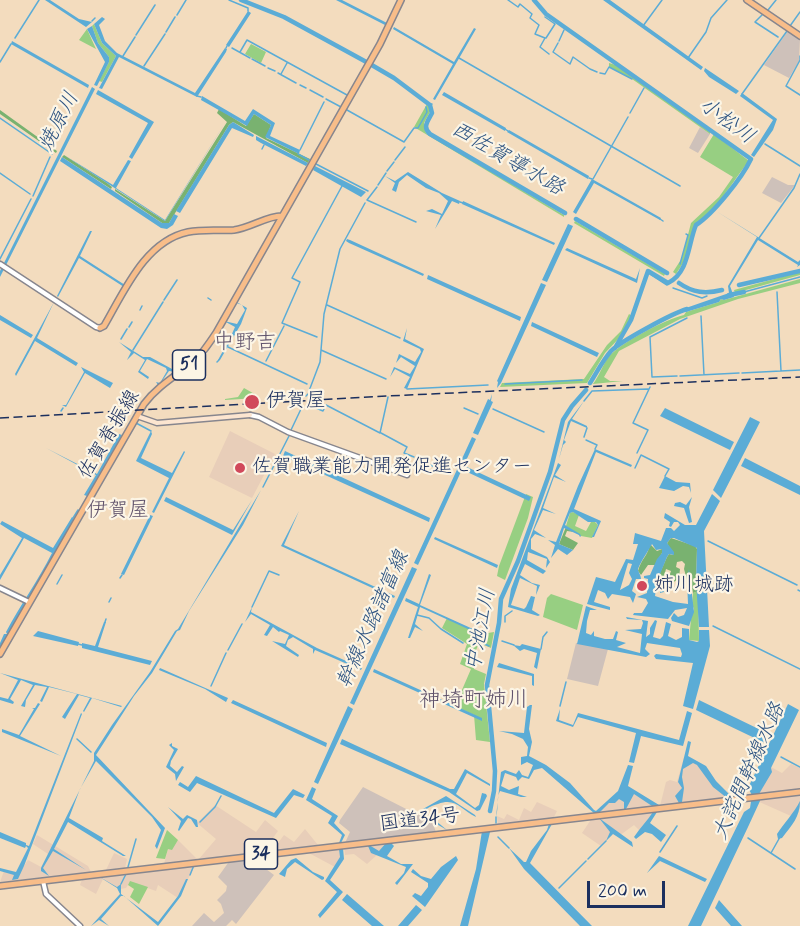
<!DOCTYPE html>
<meta charset="utf-8">
<style>
body{margin:0}
#map{position:relative;width:800px;height:926px;overflow:hidden;background:#f3dcbe;font-family:Mynerve,sans-serif}
canvas{display:block}
.scale{position:absolute;left:587px;top:881px;width:78px;height:27px;box-sizing:border-box;border:3px solid #1b2f5e;border-top:0;padding-left:8px;font-size:18px;line-height:21px;white-space:nowrap;color:#1b2f5e;-webkit-text-stroke:4px #fcf5e5;paint-order:stroke}
</style>
<div id="map">
<canvas width="800" height="926"></canvas>
<div class="scale">200 m</div>
</div>
<script>
const g = document.querySelector('canvas').getContext('2d');
g.lineJoin = 'round';
function paint(path, color) { g.fillStyle = color; g.fill(path, 'evenodd'); }
function trace(path, color, width, dash) { g.strokeStyle = color; g.lineWidth = width; g.lineCap = dash ? 'butt' : 'round'; g.setLineDash(dash || []); g.stroke(path); }
function drawText(font, color, halo, rows, align = 'center') {
  g.font = font + ' Mynerve,"Klee One",sans-serif'; g.lineWidth = 4.5; g.setLineDash([]); g.textBaseline = 'middle'; g.strokeStyle = halo; g.fillStyle = color; for (const [text, x, y, turn = 0] of rows) {
    g.save(); g.translate(x, y); g.rotate((+turn || 0) * Math.PI / 180); g.textAlign = isNaN(turn) ? turn : align; if (halo) g.strokeText(text, 0, 0); g.fillText(text, 0, 0); g.restore();
  }
}
paint(new Path2D(`
 M 230,431 L 275,454 L 252,498 L 209,477 Z
 M 684,757 L 700,766 L 725,792 L 725,798 L 660,806 L 666,782 L 670,780 L 677,782 Z
 M 791,764 L 800,768 L 800,809 L 791,816 L 755,800 L 769,766 L 782,773 Z
 M 637,792 L 654,805 L 653,814 L 641,832 L 634,825 L 619,836 L 613,834 L 601,846 L 582,833 L 596,812 L 618,797 Z
 M 537,802 L 557,811 L 553,819 L 498,825 L 497,816 L 504,819 L 507,814 L 519,820 L 524,808 L 531,812 Z
 M 215,805 L 256,832 L 265,820 L 278,831 L 270,842 L 275,847 L 284,835 L 294,842 L 305,829 L 318,845 L 164,864 L 168,849 L 178,840 L 198,860 L 216,839 L 197,823 Z
 M 37,835 L 88,866 L 91,872 L 0,882 L 4,871 L 18,875 L 28,860 L 41,867 L 48,854 L 33,844 Z
 M 387,842 L 378,854 L 367,864 L 354,854 L 345,855 L 344,846 Z
 M 340,848 L 341,858 L 335,867 L 307,852 Z
 M 114,853 L 127,859 L 125,868 L 106,870 Z
 M 196,864 L 178,898 L 158,885 L 156,891 L 130,882 L 126,888 L 120,889 L 103,879 L 96,894 L 80,885 L 83,877 Z`), '#e8ceb9');
paint(new Path2D(`
 M 788,31 L 800,39 L 799,61 L 789,78 L 764,65 Z
 M 700,127 L 710,134 L 698,153 L 689,148 Z
 M 772,177 L 788,185 L 795,185 L 781,203 L 762,193 Z
 M 576,643 L 608,649 L 598,686 L 567,679 Z
 M 363,787 L 416,814 L 431,819 L 436,832 L 345,843 L 350,832 L 339,823 L 340,820 Z
 M 242,858 L 256,870 L 266,869 L 274,875 L 236,924 L 232,920 L 226,926 L 192,926 L 204,913 L 214,922 L 224,913 L 221,904 L 217,900 L 226,891 L 227,886 L 218,877 L 228,863 L 228,860 Z`), '#cec1ba');
paint(new Path2D(`
 M 94,24 L 102,43 L 116,56 L 102,82 L 99,81 L 109,62 L 109,57 L 98,43 L 92,26 Z
 M 87,29 L 96,49 L 79,40 Z
 M 251,44 L 266,52 L 261,63 L 245,54 Z
 M 609,63 L 619,66 L 710,132 L 710,134 L 632,79 L 609,67 Z
 M 427,104 L 430,107 L 430,112 L 424,123 L 426,133 L 564,215 L 564,217 L 414,127 Z
 M 714,134 L 749,161 C 732,182 718,209 695,224 L 685,260 L 676,274 L 673,272 L 682,258 L 691,223 L 719,197 L 733,177 L 700,157 Z
 M 575,221 L 665,274 L 664,276 L 574,223 Z
 M 800,272 L 800,275 L 735,293 L 734,290 Z
 M 800,279 L 800,283 L 738,299 L 680,319 L 619,351 L 604,377 L 610,381 L 623,381 L 593,384 C 599,376 602,367 607,359 C 617,344 666,319 684,315 L 686,312 L 719,302 L 721,299 L 724,300 Z
 M 629,314 L 632,316 L 625,332 L 605,353 L 587,383 L 500,387 L 502,383 L 584,379 L 607,345 L 621,331 Z
 M 244,388 L 258,396 L 258,398 L 225,400 L 225,399 L 238,397 Z
 M 526,494 L 533,497 L 528,518 L 505,580 L 497,576 L 499,566 Z
 M 573,512 L 579,515 L 575,526 L 586,531 L 591,522 L 595,522 L 598,525 L 592,538 L 581,536 L 566,526 L 570,513 Z
 M 698,591 L 699,641 L 689,640 L 691,619 L 694,609 L 692,604 L 693,593 Z
 M 551,594 L 583,605 L 577,630 L 543,617 L 547,598 Z
 M 447,618 L 482,634 L 494,632 L 491,648 L 479,643 L 474,655 L 474,669 L 486,674 L 484,684 L 490,742 L 476,740 L 474,715 L 455,706 L 471,669 L 460,664 L 467,644 L 442,628 Z
 M 167,830 L 178,840 L 172,850 L 168,849 L 165,859 L 156,858 Z
 M 130,881 L 148,887 L 139,904 L 130,897 L 134,889 L 128,885 Z`), '#97cf82');
paint(new Path2D(`
 M 219,109 L 246,126 L 254,114 L 271,125 L 266,138 L 310,159 L 308,163 L 233,122 L 229,125 L 169,223 L 162,223 L 115,191 L 115,189 L 165,221 L 227,122 L 217,113 Z
 M 0,110 L 57,151 L 56,153 L 0,114 Z
 M 64,155 L 107,183 L 112,187 L 111,189 L 62,157 Z
 M 566,527 L 574,532 L 567,531 L 565,536 L 578,543 L 573,550 L 559,544 Z
 M 671,538 L 695,546 L 697,549 L 696,582 L 698,591 L 693,593 L 689,575 L 687,575 L 687,580 L 684,569 L 685,564 L 682,561 L 677,562 L 676,567 L 680,569 L 679,578 L 674,582 L 668,580 L 671,571 L 666,569 L 661,587 L 657,586 L 659,575 L 667,557 L 669,554 L 673,555 L 667,543 Z
 M 650,544 L 657,551 L 662,549 L 662,553 L 655,565 L 648,565 L 641,575 L 638,571 C 641,559 648,556 650,544 Z`), '#79b270');
paint(new Path2D(`
 M 45,0 L 50,0 L 79,19 L 92,22 L 86,27 Z
 M 336,0 L 342,0 L 387,23 L 385,25 Z
 M 603,0 L 610,0 L 703,67 L 701,70 Z
 M 248,11 L 251,13 L 229,47 L 226,45 Z
 M 102,17 L 105,19 L 99,25 L 105,41 L 117,53 L 195,93 L 225,48 L 227,49 L 226,52 L 197,97 L 119,57 L 102,89 L 99,88 L 116,56 L 102,43 L 94,24 Z
 M 92,26 L 98,43 L 109,57 L 109,62 L 97,86 L 94,85 L 105,62 L 87,29 Z
 M 394,27 L 454,62 L 474,28 L 476,29 L 435,100 L 433,99 L 453,64 L 393,29 Z
 M 12,41 L 89,85 L 88,88 L 11,44 Z
 M 705,68 L 739,91 L 736,94 L 709,77 L 704,71 Z
 M 92,87 L 95,89 L 0,277 L 0,271 Z
 M 98,90 L 154,122 L 132,159 L 129,157 L 148,123 L 96,94 Z
 M 444,92 L 506,128 L 505,131 L 442,95 Z
 M 742,93 L 777,119 L 773,130 L 754,157 L 751,155 L 773,120 L 740,96 Z
 M 202,96 L 245,121 L 253,109 L 275,123 L 270,136 L 300,150 L 299,154 L 265,137 L 271,125 L 254,114 L 247,126 L 201,100 Z
 M 226,121 L 165,221 L 64,155 L 113,185 L 128,160 L 131,161 L 116,188 L 165,220 Z
 M 233,122 L 254,135 L 253,137 L 232,128 L 180,213 L 176,211 L 229,125 Z
 M 509,130 L 589,176 L 588,179 L 507,132 Z
 M 256,136 L 308,163 L 306,166 L 261,143 L 256,140 Z
 M 62,157 L 162,223 L 169,223 L 174,214 L 178,216 L 173,225 L 167,229 L 161,228 L 60,161 Z
 M 315,166 L 366,192 L 361,197 L 313,170 Z
 M 408,172 L 442,193 L 460,201 L 459,204 L 452,201 L 435,229 L 441,215 L 426,211 L 432,209 L 442,214 L 448,201 L 439,193 L 426,188 L 407,175 L 399,182 L 396,192 L 392,190 L 395,183 L 385,176 L 395,181 Z
 M 592,179 L 661,218 L 660,220 L 594,183 L 576,214 L 573,212 Z
 M 463,201 L 555,243 L 554,245 L 462,204 Z
 M 716,211 L 798,262 L 800,260 L 800,265 L 797,267 L 798,265 L 758,240 L 730,286 L 734,297 L 724,300 L 721,299 L 719,302 L 686,312 L 683,309 L 729,293 L 728,286 L 757,237 Z
 M 568,224 L 573,226 L 547,282 L 542,280 Z
 M 92,231 L 80,256 L 125,285 L 124,287 L 79,258 L 58,297 L 57,296 L 90,231 Z
 M 347,239 L 350,240 L 424,274 L 423,276 L 349,243 L 346,241 Z
 M 567,248 L 636,279 L 640,268 L 637,283 L 565,250 Z
 M 428,275 L 521,317 L 520,321 L 427,279 Z
 M 541,283 L 546,285 L 501,383 L 497,388 L 498,382 L 497,381 Z
 M 235,301 L 247,308 L 241,324 L 220,360 L 218,360 L 229,340 L 227,337 L 231,336 L 235,327 L 224,321 L 237,324 L 245,310 L 242,305 L 234,302 Z
 M 54,302 L 37,338 L 78,363 L 76,366 L 35,341 L 16,376 L 15,374 Z
 M 0,315 L 33,335 L 31,338 L 0,320 Z
 M 532,322 L 599,353 L 597,357 L 531,326 Z
 M 407,328 L 405,339 L 424,349 L 407,389 L 404,388 L 410,377 L 395,369 L 390,377 L 394,367 L 410,374 L 415,366 L 401,357 L 396,363 L 399,354 L 415,362 L 421,352 L 420,349 L 403,341 Z
 M 119,342 L 143,357 L 150,357 L 172,369 L 178,360 L 180,361 L 174,369 L 177,372 L 169,371 L 160,384 L 158,385 L 156,382 L 160,383 L 167,371 L 166,368 L 147,359 L 140,371 L 149,377 L 148,379 L 138,372 L 145,360 L 134,353 L 127,360 L 131,352 Z
 M 81,367 L 113,383 L 110,388 L 85,373 L 66,407 L 62,405 L 66,405 L 84,372 Z
 M 492,394 L 491,401 L 493,402 L 478,435 L 473,433 L 488,399 L 490,400 Z
 M 584,401 L 572,419 L 587,426 L 587,428 L 571,421 L 564,440 L 566,442 L 563,445 L 559,459 L 568,422 Z
 M 665,408 L 734,442 L 730,450 L 660,416 Z
 M 750,417 L 760,422 L 721,498 L 713,490 Z
 M 151,431 L 152,434 L 141,458 L 172,473 L 184,451 L 185,452 L 154,513 L 152,512 L 169,478 L 136,461 Z
 M 119,434 L 122,435 L 87,496 L 84,495 L 96,475 L 46,448 L 97,474 Z
 M 472,437 L 476,439 L 418,565 L 414,563 Z
 M 595,449 L 632,465 L 631,467 L 596,452 L 574,509 L 601,521 L 594,537 L 592,537 L 598,525 L 596,522 L 588,522 L 573,512 L 570,513 L 565,525 L 580,534 L 581,536 L 580,537 L 579,535 L 564,528 L 559,544 L 573,550 L 567,555 L 558,549 L 551,558 L 555,545 L 548,540 L 556,542 L 578,486 Z
 M 285,451 L 430,518 L 429,522 L 283,456 Z
 M 745,458 L 800,486 L 800,495 L 741,466 Z
 M 558,463 L 561,465 L 555,475 L 566,482 L 554,477 L 543,508 L 556,514 L 543,510 L 534,530 L 546,538 L 535,534 L 531,539 L 531,549 L 547,557 L 550,562 L 546,568 L 547,559 L 528,552 L 527,560 L 546,571 L 543,574 L 525,564 L 520,575 L 532,583 L 540,585 L 536,595 L 537,586 L 520,578 L 511,605 L 524,609 L 526,607 L 531,596 L 535,597 L 532,610 L 540,615 L 538,616 L 508,607 L 511,589 Z
 M 467,467 L 531,497 L 529,501 L 465,471 Z
 M 665,476 L 676,482 L 690,483 L 691,493 L 689,487 L 683,486 L 674,491 L 659,488 Z
 M 261,490 L 243,525 L 189,611 L 180,630 L 177,631 L 152,673 L 134,696 L 96,755 L 165,828 L 157,849 L 155,846 L 161,830 L 152,817 L 96,761 L 80,789 L 69,818 L 103,838 L 102,841 L 126,856 L 123,856 L 68,822 L 54,849 L 86,870 L 53,851 L 43,868 L 49,876 L 41,871 L 41,868 L 94,761 L 94,753 L 112,725 L 150,672 L 175,631 L 178,629 Z
 M 712,494 L 720,501 L 704,531 L 709,627 L 699,627 L 696,582 L 697,548 L 674,538 L 671,538 L 667,543 L 674,552 L 674,555 L 669,554 L 667,557 L 656,584 L 662,588 L 664,592 L 660,593 L 660,590 L 656,589 L 655,596 L 673,602 L 688,604 L 687,580 L 689,569 L 694,612 L 689,626 L 672,621 L 671,618 L 674,613 L 678,617 L 684,615 L 687,608 L 675,610 L 668,619 L 633,615 L 634,613 L 642,613 L 648,603 L 646,599 L 637,597 L 647,593 L 648,579 L 644,578 L 644,576 L 650,575 L 657,559 L 662,553 L 662,549 L 656,550 L 652,544 C 650,548 638,566 638,570 C 639,573 641,576 641,579 L 636,579 L 632,591 L 636,594 L 633,603 L 630,597 L 612,594 L 608,599 L 605,593 L 598,590 L 594,602 L 610,607 L 610,610 L 587,604 L 596,577 L 615,582 L 626,559 L 633,560 L 638,544 L 633,544 L 635,533 L 661,541 L 666,528 L 671,528 L 674,531 L 680,525 L 678,522 L 674,522 L 671,527 L 669,526 L 670,522 L 664,518 L 665,513 L 685,525 L 696,525 ZM 628,563 L 632,564 L 629,573 L 632,579 L 629,585 L 620,590 Z
 M 166,497 L 233,530 L 252,500 L 232,535 L 164,501 Z
 M 692,497 L 689,507 L 692,522 L 689,523 L 684,508 L 674,506 L 675,503 L 680,502 L 686,505 Z
 M 299,511 L 284,545 L 395,596 L 394,598 L 281,546 Z
 M 150,515 L 153,516 L 124,575 L 121,574 Z
 M 72,517 L 74,519 L 0,649 L 0,643 L 4,634 L 7,634 L 6,632 C 20,605 38,581 52,553 L 24,538 L 0,580 L 0,575 L 22,538 L 0,524 L 2,521 L 53,548 Z
 M 435,537 L 498,565 L 497,568 L 434,539 Z
 M 412,567 L 417,569 L 354,705 L 350,703 Z
 M 429,574 L 431,575 L 420,605 L 484,634 L 482,640 L 485,644 L 480,644 L 481,635 L 420,607 L 415,624 L 423,631 L 415,627 L 410,638 L 408,638 L 418,607 L 405,601 L 406,598 L 419,604 Z
 M 586,606 L 597,610 L 590,610 L 587,621 L 586,633 L 591,635 L 594,631 L 594,636 L 605,639 L 613,639 L 616,631 L 618,632 L 616,640 L 626,643 L 617,647 L 640,653 L 642,634 L 625,630 L 641,629 L 643,623 L 642,620 L 627,619 L 626,617 L 648,621 L 646,637 L 650,634 L 650,628 L 655,620 L 657,621 L 653,637 L 660,639 L 663,636 L 666,622 L 671,624 L 668,636 L 676,640 L 682,637 L 682,628 L 689,629 L 689,640 L 697,642 L 699,641 L 699,630 L 709,630 L 710,646 L 693,709 L 683,706 L 693,663 L 656,659 L 654,656 L 656,654 L 681,657 L 682,654 L 680,648 L 647,643 L 645,649 L 650,654 L 646,657 L 577,644 Z
 M 252,607 L 251,612 L 317,648 L 362,668 L 361,670 L 315,650 L 313,654 L 313,649 L 293,637 L 288,640 L 286,646 L 299,655 L 298,657 L 272,641 L 285,644 L 289,635 L 280,631 L 279,632 L 273,627 L 267,636 L 264,635 L 270,625 L 251,614 L 245,622 Z
 M 104,622 L 106,622 L 98,647 L 152,661 L 150,665 L 82,648 L 82,643 L 95,646 Z
 M 38,631 L 79,642 L 78,646 L 33,636 Z
 M 522,644 L 541,649 L 537,669 L 534,667 L 537,653 L 524,649 L 520,651 L 513,645 L 520,646 Z
 M 499,663 L 534,674 L 534,686 L 532,685 L 532,676 L 497,667 Z
 M 160,668 L 228,698 L 226,702 L 205,689 L 159,670 Z
 M 374,669 L 482,718 L 482,721 L 373,672 Z
 M 0,673 L 122,706 L 121,707 L 92,698 L 84,712 L 83,711 L 90,698 L 79,695 L 65,719 L 62,717 L 77,694 L 49,687 L 42,702 L 40,701 L 47,687 L 35,685 L 26,700 L 25,707 L 21,706 L 33,685 L 21,680 L 10,699 L 14,702 L 13,704 L 0,700 L 0,697 L 8,699 L 18,680 Z
 M 233,700 L 327,743 L 326,747 L 231,703 Z
 M 699,700 L 769,734 L 765,743 L 696,710 Z
 M 38,703 L 40,704 L 20,736 L 61,756 L 2,732 L 2,729 L 19,735 L 34,709 L 32,708 L 35,708 Z
 M 788,704 L 799,710 L 771,768 L 772,772 L 759,794 L 760,801 L 748,827 L 701,926 L 688,926 L 744,812 L 750,808 L 752,795 L 748,788 Z
 M 530,705 L 532,705 L 529,729 L 532,742 L 529,756 L 546,765 L 570,783 L 594,810 L 596,811 L 618,791 L 628,765 L 633,766 L 628,786 L 659,805 L 652,806 L 634,794 L 626,809 L 624,809 L 624,802 L 619,799 L 615,803 L 609,803 L 599,813 L 595,814 L 542,768 L 534,770 L 529,779 L 522,777 L 518,781 L 516,777 L 505,773 L 501,786 L 509,790 L 519,786 L 518,794 L 527,797 L 521,797 L 500,791 C 496,799 499,807 496,817 L 501,772 L 505,770 L 516,774 L 519,770 L 522,775 L 528,777 L 533,765 L 527,762 L 521,765 L 521,757 L 527,756 L 528,747 L 523,739 L 512,734 L 499,731 L 524,733 L 527,707 Z
 M 348,706 L 353,709 L 318,784 L 314,782 Z
 M 560,709 L 559,720 L 573,725 L 578,713 L 679,740 L 687,711 L 692,713 L 683,746 L 641,736 L 634,763 L 629,762 L 636,733 L 578,717 L 573,727 L 556,721 Z
 M 81,713 L 82,714 L 24,866 L 18,879 L 12,880 L 14,875 L 0,871 L 0,868 L 16,872 L 28,848 L 26,846 L 25,848 L 0,838 L 0,832 L 26,843 L 26,845 L 29,846 Z
 M 342,739 L 450,789 L 454,789 L 465,769 L 490,784 L 490,786 L 467,773 L 456,794 L 475,808 L 479,805 L 482,793 L 486,794 L 487,796 L 480,810 L 477,811 L 449,792 L 340,744 Z
 M 688,741 L 691,742 L 688,756 L 706,766 L 716,781 L 729,794 L 727,798 L 713,787 L 697,765 L 693,763 L 683,769 L 682,777 L 684,788 L 682,802 L 679,803 L 675,796 L 682,788 L 678,782 Z
 M 172,743 L 172,746 L 178,749 L 171,761 L 170,766 L 177,772 L 182,766 L 184,767 L 176,781 L 175,774 L 166,767 L 174,750 L 169,745 Z
 M 196,776 L 274,813 L 293,789 L 305,795 L 303,798 L 294,795 L 276,818 L 197,783 L 190,792 L 178,785 L 180,782 L 188,787 Z
 M 312,787 L 316,789 L 312,799 L 338,816 L 334,823 L 345,835 L 341,843 L 339,843 L 342,835 L 328,823 L 332,816 L 306,800 Z
 M 446,796 L 475,815 L 476,817 C 461,810 456,797 438,804 C 431,806 426,808 422,814 L 436,821 L 447,830 L 433,822 L 421,817 L 420,813 L 423,809 Z
 M 800,801 C 800,817 792,825 782,838 L 778,839 L 777,834 C 784,823 794,813 800,801 Z
 M 168,807 L 183,819 L 187,815 L 197,820 L 198,827 L 196,827 L 191,819 L 188,818 L 179,831 L 178,830 L 181,821 Z
 M 653,812 L 657,812 L 650,823 L 666,835 L 661,842 L 652,834 L 645,832 L 636,839 L 634,837 C 640,828 647,821 653,812 Z
 M 599,818 L 632,842 L 633,847 L 613,834 L 606,841 L 610,832 Z
 M 549,824 L 552,824 L 530,863 L 592,926 L 580,926 L 524,869 L 509,848 L 524,862 L 526,862 L 531,851 L 547,830 Z
 M 488,830 L 490,832 L 468,926 L 460,926 L 476,869 L 482,831 Z
 M 390,842 L 394,846 L 387,856 L 401,864 L 413,864 L 397,885 L 395,883 L 404,873 L 406,867 L 371,853 L 368,846 L 369,845 L 379,851 L 386,843 Z
 M 343,848 L 344,859 L 330,880 L 343,892 L 320,918 L 318,915 L 337,892 L 325,881 L 340,857 L 339,849 Z
 M 456,856 L 458,860 L 425,907 L 412,896 L 415,893 L 421,896 L 428,887 L 428,883 L 411,872 L 413,869 L 421,876 L 431,879 L 441,867 Z
 M 659,856 L 707,879 L 705,882 L 660,861 L 647,873 Z
 M 296,858 L 313,872 L 324,877 L 324,879 L 322,880 L 295,862 L 287,869 L 285,877 L 279,874 L 291,860 Z
 M 98,876 L 117,887 L 121,884 L 121,894 L 158,922 L 178,896 L 186,879 L 188,879 L 181,896 L 158,926 L 124,896 L 121,896 L 101,919 L 109,926 L 99,920 L 91,926 L 120,894 L 117,888 Z
 M 347,894 L 384,926 L 372,926 L 342,900 Z
 M 719,900 L 742,926 L 731,926 L 715,908 Z
 M 416,905 L 422,910 L 408,926 L 398,926 Z`), '#5bacd6');
trace(new Path2D(`
 M 229,0 L 248,8 L 248,11
 M 508,0 L 518,7 L 520,4 L 532,14 L 530,18 L 539,25 L 535,34 L 545,38 L 540,47 L 549,54
 M 768,10 L 776,0
 M 763,14 L 755,22 L 778,37
 M 177,15 L 186,0
 M 545,17 L 555,24 L 546,38
 M 92,21 L 95,18
 M 643,26 L 662,0
 M 790,26 L 800,12
 M 166,32 L 175,17
 M 136,35 L 155,5
 M 15,38 L 39,0
 M 559,41 L 564,30
 M 558,43 L 553,52 L 570,64 L 573,57 L 590,69 L 597,72
 M 226,48 L 227,46
 M 232,48 L 250,58
 M 240,52 L 247,40 L 347,95
 M 123,56 L 135,37
 M 800,56 L 800,60 L 786,86 L 800,95
 M 459,58 L 680,186
 M 688,58 L 706,32 L 711,18 L 727,0
 M 252,59 L 265,66
 M 0,62 L 11,44
 M 144,66 L 165,34
 M 268,68 L 275,71
 M 278,73 L 296,83
 M 600,73 L 605,74 L 609,67 L 632,79
 M 281,74 L 287,63
 M 300,85 L 306,88
 M 310,90 L 323,97
 M 742,94 L 787,31
 M 197,96 L 201,97
 M 326,99 L 341,107
 M 430,105 L 432,104
 M 347,110 L 404,142 L 414,128 L 418,128 L 427,112 L 426,107
 M 630,113 L 644,88
 M 0,118 L 52,154
 M 505,129 L 508,131
 M 765,144 L 800,166
 M 262,149 L 264,145
 M 300,150 L 324,102
 M 298,154 L 309,160
 M 395,160 L 405,147
 M 316,164 L 368,191
 M 387,171 L 394,162
 M 0,173 L 30,194
 M 589,178 L 592,179
 M 593,179 L 628,117
 M 378,185 L 386,173
 M 377,187 L 367,200 L 416,222
 M 33,196 L 50,157
 M 460,202 L 463,203
 M 660,219 L 663,221
 M 759,238 L 794,188 L 800,174
 M 0,259 L 31,199
 M 680,264 L 688,235 L 686,234
 M 650,274 L 667,285
 M 673,288 L 702,298 L 707,296
 M 744,292 L 800,277
 M 777,292 L 781,371
 M 208,298 L 211,300
 M 164,300 L 177,280
 M 327,305 L 400,338
 M 140,310 L 142,306
 M 701,316 L 704,375
 M 129,327 L 132,322
 M 317,337 L 282,323 L 300,282 L 292,278 L 342,186
 M 121,339 L 127,329
 M 228,347 L 307,384
 M 133,350 L 163,302
 M 321,350 L 386,379
 M 266,361 L 284,326
 M 217,362 L 219,360
 M 742,373 L 800,370
 M 677,376 L 652,377 L 650,337 L 687,318
 M 680,376 L 739,373
 M 505,384 L 582,380
 M 407,389 L 488,385
 M 309,391 L 320,362 L 324,314 L 340,249 L 365,203
 M 306,396 L 308,394
 M 584,401 L 592,391 L 648,389
 M 309,405 L 323,411 L 326,405 L 380,433 L 388,397
 M 464,408 L 478,414
 M 493,409 L 544,432
 M 61,411 L 63,408
 M 136,423 L 151,431
 M 291,430 L 301,409
 M 381,433 L 407,447 L 404,453 L 414,457
 M 584,437 L 587,428
 M 586,440 L 597,445 L 595,449
 M 637,453 L 648,430 L 633,423 L 650,387
 M 417,459 L 450,474
 M 635,468 L 641,455 L 669,469 L 665,476
 M 263,487 L 289,436
 M 73,518 L 78,510
 M 708,541 L 797,585
 M 120,578 L 122,575
 M 57,584 L 62,575
 M 798,590 L 800,591
 M 109,602 L 111,598
 M 252,607 L 269,571 L 279,575
 M 417,615 L 429,618 L 441,629 L 463,643
 M 105,622 L 106,619
 M 505,622 L 505,616 L 512,611
 M 713,626 L 800,669
 M 502,641 L 514,645
 M 78,644 L 82,645
 M 485,644 L 489,646
 M 541,649 L 543,637 L 547,632
 M 228,650 L 242,624
 M 211,686 L 226,653
 M 560,706 L 566,682
 M 77,739 L 91,752
 M 781,757 L 800,767
 M 496,817 L 496,823
 M 200,822 L 215,807 L 221,796
 M 498,837 L 509,848
 M 748,838 L 795,869
 M 660,852 L 677,826
 M 771,853 L 780,837
 M 588,859 L 606,841
 M 128,867 L 136,839
 M 190,875 L 194,865
 M 121,884 L 126,874
 M 559,888 L 586,861`), '#5bacd6', 1.5);
trace(new Path2D(`
 M 241,0 L 284,17 L 370,64 L 394,78 L 430,105 L 432,113 C 428,121 422,127 430,134 L 565,213
 M 534,0 L 546,14 L 751,159 C 742,178 713,214 696,225 C 688,244 689,273 668,283 L 648,271 L 631,320 L 615,348
 M 576,219 L 667,273
 M 679,283 C 693,293 706,294 722,290
 M 739,285 L 800,271
 M 729,295 L 744,292
 M 590,383 C 597,372 603,360 611,351 C 621,341 673,313 687,309
 M 490,811 L 494,791 L 495,771 L 487,685 L 499,623 L 501,599 L 518,561 L 550,472 L 563,420 L 572,406 L 586,390`), '#5bacd6', 4.5);
const tertiary = new Path2D(`
 M 0,264 L 96,327 L 100,328
 M 250,415 L 259,417 L 288,432 L 407,475
 M 0,588 L 29,602
 M 43,881 L 46,894 L 80,926`);
const secondary = new Path2D(`
 M 137,416 L 157,423 L 250,415`);
const primary = new Path2D(`
 M 747,0 L 800,36
 M 100,328 L 104,326 C 124,292 145,241 188,232 C 203,229 218,231 234,230 C 250,228 269,215 282,216
 M 0,654 L 144,404 C 156,388 172,378 188,366 C 200,357 208,345 216,333 L 380,44 L 401,0`);
const trunk = new Path2D(`
 M 0,886 L 800,792`);
trace(tertiary, '#87868e', 7);
trace(secondary, '#87868e', 7);
trace(primary, '#87868e', 8);
trace(trunk, '#87868e', 8);
trace(tertiary, '#fff', 4);
trace(secondary, '#fce5d0', 4);
trace(primary, '#f8bd89', 5);
trace(trunk, '#f8bd89', 5);
trace(new Path2D(`
 M 0,418 L 387,396 L 800,377`), '#1b2f5e', 1.5, [9, 4.5]);
for (const [x, y, r, color] of [
 [252,402,8,"#d1495b"],
 [240,468,6,"#d1495b"],
 [642,586,6,"#d1495b"]
]) { const dot = new Path2D(); dot.arc(x, y, r, 0, 2 * Math.PI); g.fillStyle = color; g.fill(dot); trace(dot, '#fcf5e5', 2); }
for (const [x, y, w] of [
 [189,365,33],
 [261,854,33]
]) { const box = new Path2D(); box.roundRect(x - w / 2, y - 15, w, 30, 4.5); g.fillStyle = '#fcf5e5'; g.fill(box); trace(box, '#1b2f5e', 1.5); }
drawText('bold 18px', '#1b2f5e', null, [
 ["51",189,365],
 ["34",261,854]
]);
drawText('20px', '#1b2f5e', '#fcf5e5', [
 ["伊賀屋",266,402],
 ["佐賀職業能力開発促進センター",252,468],
 ["姉川城跡",654,586]
], 'left');
drawText('20px', '#1b2f5e', '#fcf5e5', [
 ["佐賀脊振線",110,435,-59],
 ["国道34号",420,821,-7]
]);
drawText('italic 21px', '#2e5482', '#fcf5e5', [
 ["焼原川",60,122,-63],
 ["小松川",726,122,36],
 ["西佐賀導水路",507,160,30],
 ["幹線水路諸富線",374,620,-66],
 ["中池江川",482,630,-79],
 ["大詫間幹線水路",750,772,-66]
]);
drawText('21px', '#5f526b', '#fcf5e5', [
 ["中野吉",245,344],
 ["伊賀屋",118,512]
]);
drawText('22px', '#5f526b', '#fcf5e5', [
 ["神埼町姉川",474,701]
]);
</script>
